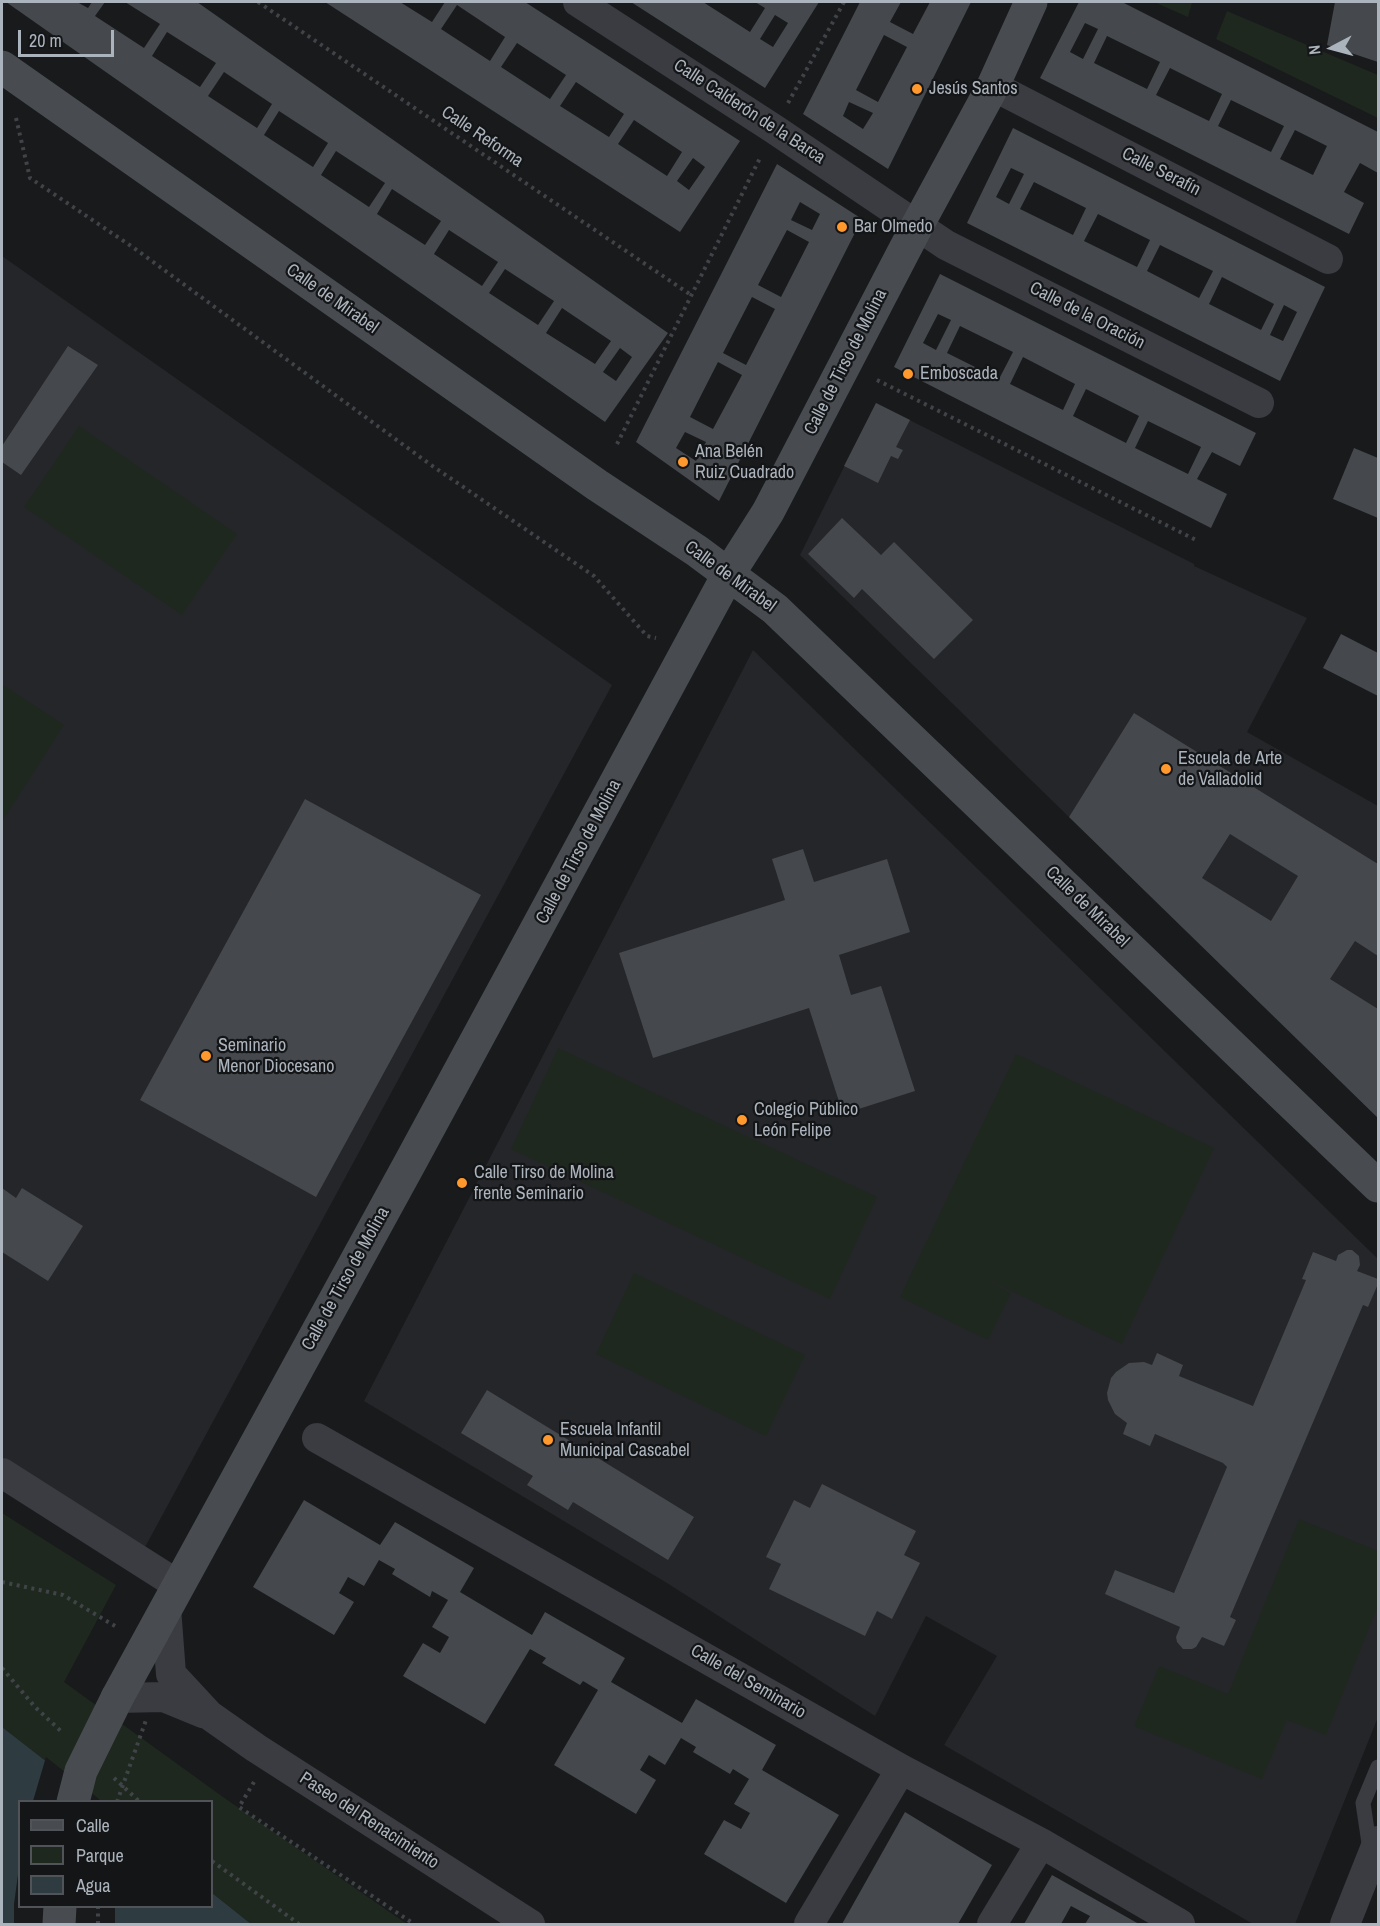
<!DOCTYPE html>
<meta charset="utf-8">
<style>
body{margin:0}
#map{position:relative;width:1380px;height:1926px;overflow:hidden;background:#191a1c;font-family:"Archivo Narrow",sans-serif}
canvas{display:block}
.frame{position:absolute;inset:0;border:3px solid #abb3bc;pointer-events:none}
.legend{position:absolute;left:18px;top:1800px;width:195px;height:108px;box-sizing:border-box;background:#141517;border:2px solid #505459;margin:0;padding:8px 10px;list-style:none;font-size:18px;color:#abb3bc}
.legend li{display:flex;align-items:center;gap:12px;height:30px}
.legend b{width:30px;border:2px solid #505459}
.north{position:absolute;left:1302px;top:18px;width:60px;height:60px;-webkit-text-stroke:4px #141517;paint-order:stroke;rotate:264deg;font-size:16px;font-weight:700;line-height:24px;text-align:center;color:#abb3bc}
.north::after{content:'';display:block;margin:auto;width:21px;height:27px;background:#abb3bc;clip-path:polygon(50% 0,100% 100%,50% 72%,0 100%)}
.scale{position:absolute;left:18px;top:30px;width:96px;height:27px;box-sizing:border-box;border:3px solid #abb3bc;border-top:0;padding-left:8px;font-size:18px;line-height:21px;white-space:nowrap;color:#abb3bc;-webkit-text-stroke:4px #141517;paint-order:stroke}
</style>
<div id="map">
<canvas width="1380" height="1926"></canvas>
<div class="frame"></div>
<ul class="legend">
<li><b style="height:8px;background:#484c51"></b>Calle</li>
<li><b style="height:16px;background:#1f281f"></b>Parque</li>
<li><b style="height:16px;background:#2e3c41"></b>Agua</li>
</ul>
<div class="north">N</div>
<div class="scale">20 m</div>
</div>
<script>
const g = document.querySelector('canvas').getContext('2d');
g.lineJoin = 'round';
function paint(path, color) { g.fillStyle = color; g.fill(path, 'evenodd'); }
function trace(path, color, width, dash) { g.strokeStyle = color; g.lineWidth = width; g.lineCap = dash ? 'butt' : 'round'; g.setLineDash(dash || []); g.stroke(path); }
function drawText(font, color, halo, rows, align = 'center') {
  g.font = font + ' "Archivo Narrow",sans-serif'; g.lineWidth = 4.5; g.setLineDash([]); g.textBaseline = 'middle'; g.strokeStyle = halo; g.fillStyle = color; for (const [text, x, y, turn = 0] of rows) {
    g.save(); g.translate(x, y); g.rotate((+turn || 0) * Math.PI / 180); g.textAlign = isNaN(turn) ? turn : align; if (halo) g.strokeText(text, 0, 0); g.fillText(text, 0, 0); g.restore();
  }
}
paint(new Path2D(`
 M 2,256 L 612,685 L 144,1549 L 2,1458 Z
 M 876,403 L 1194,564 L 1194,566 L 1307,618 L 1247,732 L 1378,806 L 1378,1118 L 800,555 Z
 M 753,650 L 1378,1259 L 1378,1717 L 1295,1924 L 1253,1924 L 944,1745 L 997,1656 L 926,1616 L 875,1716 L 667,1583 L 364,1401 Z`), '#252629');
paint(new Path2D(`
 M 1154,2 L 1192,2 L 1188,17 Z
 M 1227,11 L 1378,75 L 1378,118 L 1216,39 Z
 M 79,426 L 237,534 L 182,615 L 24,507 Z
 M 2,684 L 64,725 L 2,822 Z
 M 558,1048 L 877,1197 L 830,1299 L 511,1149 Z
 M 1016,1054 L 1214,1148 L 1122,1344 L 978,1275 L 1011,1293 L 988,1340 L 900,1297 Z
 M 634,1273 L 805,1355 L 766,1436 L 596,1354 Z
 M 2,1513 L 116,1585 L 64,1682 L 223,1797 L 407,1924 L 251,1924 L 212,1893 L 212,1802 L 97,1801 L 2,1727 Z
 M 1299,1519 L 1378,1551 L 1378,1606 L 1326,1735 L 1287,1720 L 1262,1779 L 1134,1726 L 1159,1666 L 1228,1694 Z`), '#1f281f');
paint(new Path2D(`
 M 2,1727 L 97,1801 L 20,1802 L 20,1906 L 212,1906 L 212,1893 L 251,1924 L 2,1924 Z`), '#2e3c41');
paint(new Path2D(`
 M 46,1757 L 99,1799 L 100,1802 L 33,1801 Z
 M 19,1867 L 20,1906 L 115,1907 L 115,1924 L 14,1924 L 14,1904 Z`), '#191a1c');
paint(new Path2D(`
 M 6,2 L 77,2 L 88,8 L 92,2 L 105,2 L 95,16 L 144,48 L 160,24 L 125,2 L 197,2 L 668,333 L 605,422 ZM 167,32 L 216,63 L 200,87 L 152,56 ZM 224,72 L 272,104 L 257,128 L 208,96 ZM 279,111 L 328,143 L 313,167 L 264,135 ZM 336,151 L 385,183 L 369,207 L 321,175 ZM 392,189 L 441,221 L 425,245 L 377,214 ZM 449,230 L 498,262 L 482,286 L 434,254 ZM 505,269 L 554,301 L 538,325 L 489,293 ZM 562,308 L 611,341 L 595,364 L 546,333 ZM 620,348 L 632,357 L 616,381 L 603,372 Z
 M 325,2 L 400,2 L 432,22 L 445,2 L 525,2 L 740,141 L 680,232 ZM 457,5 L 505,37 L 490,61 L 441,29 ZM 517,43 L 566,75 L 550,99 L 501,67 ZM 576,82 L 624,114 L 609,137 L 560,106 ZM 634,120 L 682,152 L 667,176 L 618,144 ZM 693,158 L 705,167 L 689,190 L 677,181 Z
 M 631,2 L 703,2 L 750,32 L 765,8 L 755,2 L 819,2 L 765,88 ZM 775,15 L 788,23 L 773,47 L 760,39 Z
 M 860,2 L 901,2 L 890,22 L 913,34 L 930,2 L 971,2 L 888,169 L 803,114 ZM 884,35 L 907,47 L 878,102 L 856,90 ZM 849,102 L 873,113 L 863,129 L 843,116 Z
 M 1079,2 L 1122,2 L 1378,132 L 1378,173 L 1360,163 L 1344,192 L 1364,203 L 1349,234 L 1040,78 ZM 1085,23 L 1098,29 L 1083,59 L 1070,52 ZM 1107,36 L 1160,62 L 1147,89 L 1094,63 ZM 1170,68 L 1222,94 L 1209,121 L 1156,95 ZM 1231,100 L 1284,126 L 1271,152 L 1218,126 ZM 1295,130 L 1327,146 L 1313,175 L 1280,159 Z
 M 1335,2 L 1378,2 L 1378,62 L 1327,45 Z
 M 1013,128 L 1325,287 L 1280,381 L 967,223 ZM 1011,168 L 1024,174 L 1009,204 L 996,197 ZM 1034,182 L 1086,208 L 1073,235 L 1020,209 ZM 1098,214 L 1150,240 L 1137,267 L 1084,241 ZM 1160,245 L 1213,271 L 1199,298 L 1147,271 ZM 1222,277 L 1274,304 L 1261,330 L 1209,304 ZM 1284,305 L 1297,312 L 1283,341 L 1270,335 Z
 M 777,164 L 862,219 L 719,501 L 636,442 ZM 800,202 L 820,214 L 812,230 L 791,220 ZM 787,230 L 809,242 L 781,297 L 758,285 ZM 752,297 L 775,309 L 746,365 L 723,353 ZM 718,362 L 742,375 L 713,429 L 690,417 ZM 685,432 L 706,442 L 696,461 L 676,448 Z
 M 940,274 L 1256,433 L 1240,466 L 1212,452 L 1197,479 L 1227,494 L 1211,528 L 894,367 ZM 938,314 L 951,320 L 936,350 L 923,343 ZM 960,326 L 1013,352 L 999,379 L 947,353 ZM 1023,357 L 1075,384 L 1063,410 L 1010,384 ZM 1086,389 L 1139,416 L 1126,443 L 1073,416 ZM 1148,421 L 1201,447 L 1188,474 L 1135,448 Z
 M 68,346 L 98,365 L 21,475 L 2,462 L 2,446 Z
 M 876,403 L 910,420 L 896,447 L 903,450 L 898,459 L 891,456 L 878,483 L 844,466 Z
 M 1354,448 L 1378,458 L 1378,518 L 1333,499 Z
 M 842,518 L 881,555 L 894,542 L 973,620 L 934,659 L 862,589 L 854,598 L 808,554 Z
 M 1341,634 L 1378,653 L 1378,696 L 1323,668 Z
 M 1134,713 L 1378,864 L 1378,956 L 1355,941 L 1330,979 L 1378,1009 L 1378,1118 L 1069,817 ZM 1230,834 L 1298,876 L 1271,921 L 1202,878 Z
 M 305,799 L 481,895 L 316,1197 L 140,1100 Z
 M 803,849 L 814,882 L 887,859 L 910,932 L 839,955 L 851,995 L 881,986 L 915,1091 L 843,1114 L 809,1008 L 653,1058 L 619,953 L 785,900 L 772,859 Z
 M 2,1188 L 16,1198 L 22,1188 L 83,1226 L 48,1281 L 2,1252 Z
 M 1347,1250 L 1352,1250 L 1359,1256 L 1360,1265 L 1357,1271 L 1378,1279 L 1378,1284 L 1368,1307 L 1363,1305 L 1230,1617 L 1236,1620 L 1224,1646 L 1202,1637 L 1196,1647 L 1192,1649 L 1183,1649 L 1177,1642 L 1176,1637 L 1180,1627 L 1105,1594 L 1115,1570 L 1174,1593 L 1227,1467 L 1223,1463 L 1155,1434 L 1150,1446 L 1123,1434 L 1127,1423 L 1115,1414 L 1108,1400 L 1107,1393 L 1111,1378 L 1116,1372 L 1129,1363 L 1144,1362 L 1152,1365 L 1157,1353 L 1183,1365 L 1179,1376 L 1253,1406 L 1306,1280 L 1302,1279 L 1313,1252 L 1336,1261 L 1338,1255 Z
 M 487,1390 L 694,1517 L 668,1560 L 573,1502 L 568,1510 L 527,1485 L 533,1476 L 461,1433 Z
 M 822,1484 L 916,1531 L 904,1555 L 920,1563 L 892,1619 L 877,1611 L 865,1636 L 769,1589 L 781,1564 L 766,1557 L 794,1500 L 810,1508 Z
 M 304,1500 L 380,1545 L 395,1522 L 474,1568 L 460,1592 L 532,1635 L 545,1612 L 625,1658 L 611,1682 L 682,1723 L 696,1699 L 776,1745 L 762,1770 L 839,1815 L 786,1903 L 704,1854 L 724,1820 L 741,1829 L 750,1813 L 734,1804 L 749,1779 L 733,1769 L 730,1774 L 693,1752 L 696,1747 L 681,1738 L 665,1765 L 649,1755 L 640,1770 L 656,1780 L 636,1814 L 554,1765 L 598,1690 L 583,1681 L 580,1685 L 542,1663 L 546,1658 L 530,1649 L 485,1724 L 403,1676 L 423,1643 L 440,1653 L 449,1637 L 432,1627 L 448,1600 L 432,1591 L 430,1597 L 392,1574 L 395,1569 L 379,1560 L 364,1586 L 348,1577 L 339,1593 L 354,1602 L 334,1635 L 253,1587 Z
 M 905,1812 L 992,1865 L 958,1924 L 842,1924 Z
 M 1052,1875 L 1139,1924 L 1085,1924 L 1090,1916 L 1071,1906 L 1061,1924 L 1024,1924 Z`), '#45484c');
trace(new Path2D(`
 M 258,2 L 691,295
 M 788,103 L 844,2
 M 16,118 L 30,178 L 134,248 L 431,465 L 594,576 L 647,636 L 656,638
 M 877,380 L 1196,540
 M 617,444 L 760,158
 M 2,1582 L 63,1595 L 115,1626
 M 2,1668 L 35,1707 L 63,1733
 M 114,1778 L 140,1802
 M 254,1782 L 239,1807 L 414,1924
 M 212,1861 L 299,1924
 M 98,1924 L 98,1906`), '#404448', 4, [3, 4.5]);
trace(new Path2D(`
 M 1370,1850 L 1363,1803 L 1378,1767`), '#3a3c41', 15);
trace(new Path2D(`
 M 578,2 L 774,129 L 946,245 L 1259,403
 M 993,86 L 1328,259
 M 317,1438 L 901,1769 L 1041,1843 L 1180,1924
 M 2,1473 L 178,1585
 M 166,1608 L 171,1674 L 209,1715 L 256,1748 L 530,1924
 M 117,1698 L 164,1697 L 203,1713
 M 809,1924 L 901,1769
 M 992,1924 L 1041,1843
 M 1345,1924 L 1378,1841`), '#3a3c41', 30);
trace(new Path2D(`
 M 2,67 L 597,485 L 697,551 L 775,609 L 1378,1186
 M 117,1698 L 411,1161 L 728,575 L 768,512 L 917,226 L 993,86 L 1031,2
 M 59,1924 L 60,1906`), '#484c51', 33);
trace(new Path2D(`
 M 117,1802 L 146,1720`), '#404448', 4, [3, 4.5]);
trace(new Path2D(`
 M 73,1802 L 81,1771 L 117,1698`), '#484c51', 33);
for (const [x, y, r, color] of [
 [917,89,6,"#ff992e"],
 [842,227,6,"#ff992e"],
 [908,374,6,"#ff992e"],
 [683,462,6,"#ff992e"],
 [1166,769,6,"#ff992e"],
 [206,1056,6,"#ff992e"],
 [742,1120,6,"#ff992e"],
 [462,1183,6,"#ff992e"],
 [548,1440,6,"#ff992e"]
]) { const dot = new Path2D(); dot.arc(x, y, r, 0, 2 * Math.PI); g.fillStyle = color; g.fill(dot); trace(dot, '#141517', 2); }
drawText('18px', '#abb3bc', '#141517', [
 ["Jesús Santos",929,89],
 ["Bar Olmedo",854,227],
 ["Emboscada",920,374],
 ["Ana Belén",695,452],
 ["Ruiz Cuadrado",695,473],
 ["Escuela de Arte",1178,759],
 ["de Valladolid",1178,780],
 ["Seminario",218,1046],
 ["Menor Diocesano",218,1067],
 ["Colegio Público",754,1110],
 ["León Felipe",754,1131],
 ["Calle Tirso de Molina",474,1173],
 ["frente Seminario",474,1194],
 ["Escuela Infantil",560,1430],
 ["Municipal Cascabel",560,1451]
], 'left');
drawText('18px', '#abb3bc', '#141517', [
 ["Calle Calderón de la Barca",749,112,33],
 ["Calle Reforma",482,137,34],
 ["Calle Serafín",1161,172,27],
 ["Calle de Mirabel",332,299,35],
 ["Calle de la Oración",1087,316,27],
 ["Calle de Tirso de Molina",846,362,-63],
 ["Calle de Mirabel",730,577,36],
 ["Calle de Tirso de Molina",579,852,-62],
 ["Calle de Mirabel",1087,907,44],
 ["Calle de Tirso de Molina",346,1279,-61],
 ["Calle del Seminario",748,1682,30],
 ["Paseo del Renacimiento",369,1821,33]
]);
</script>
